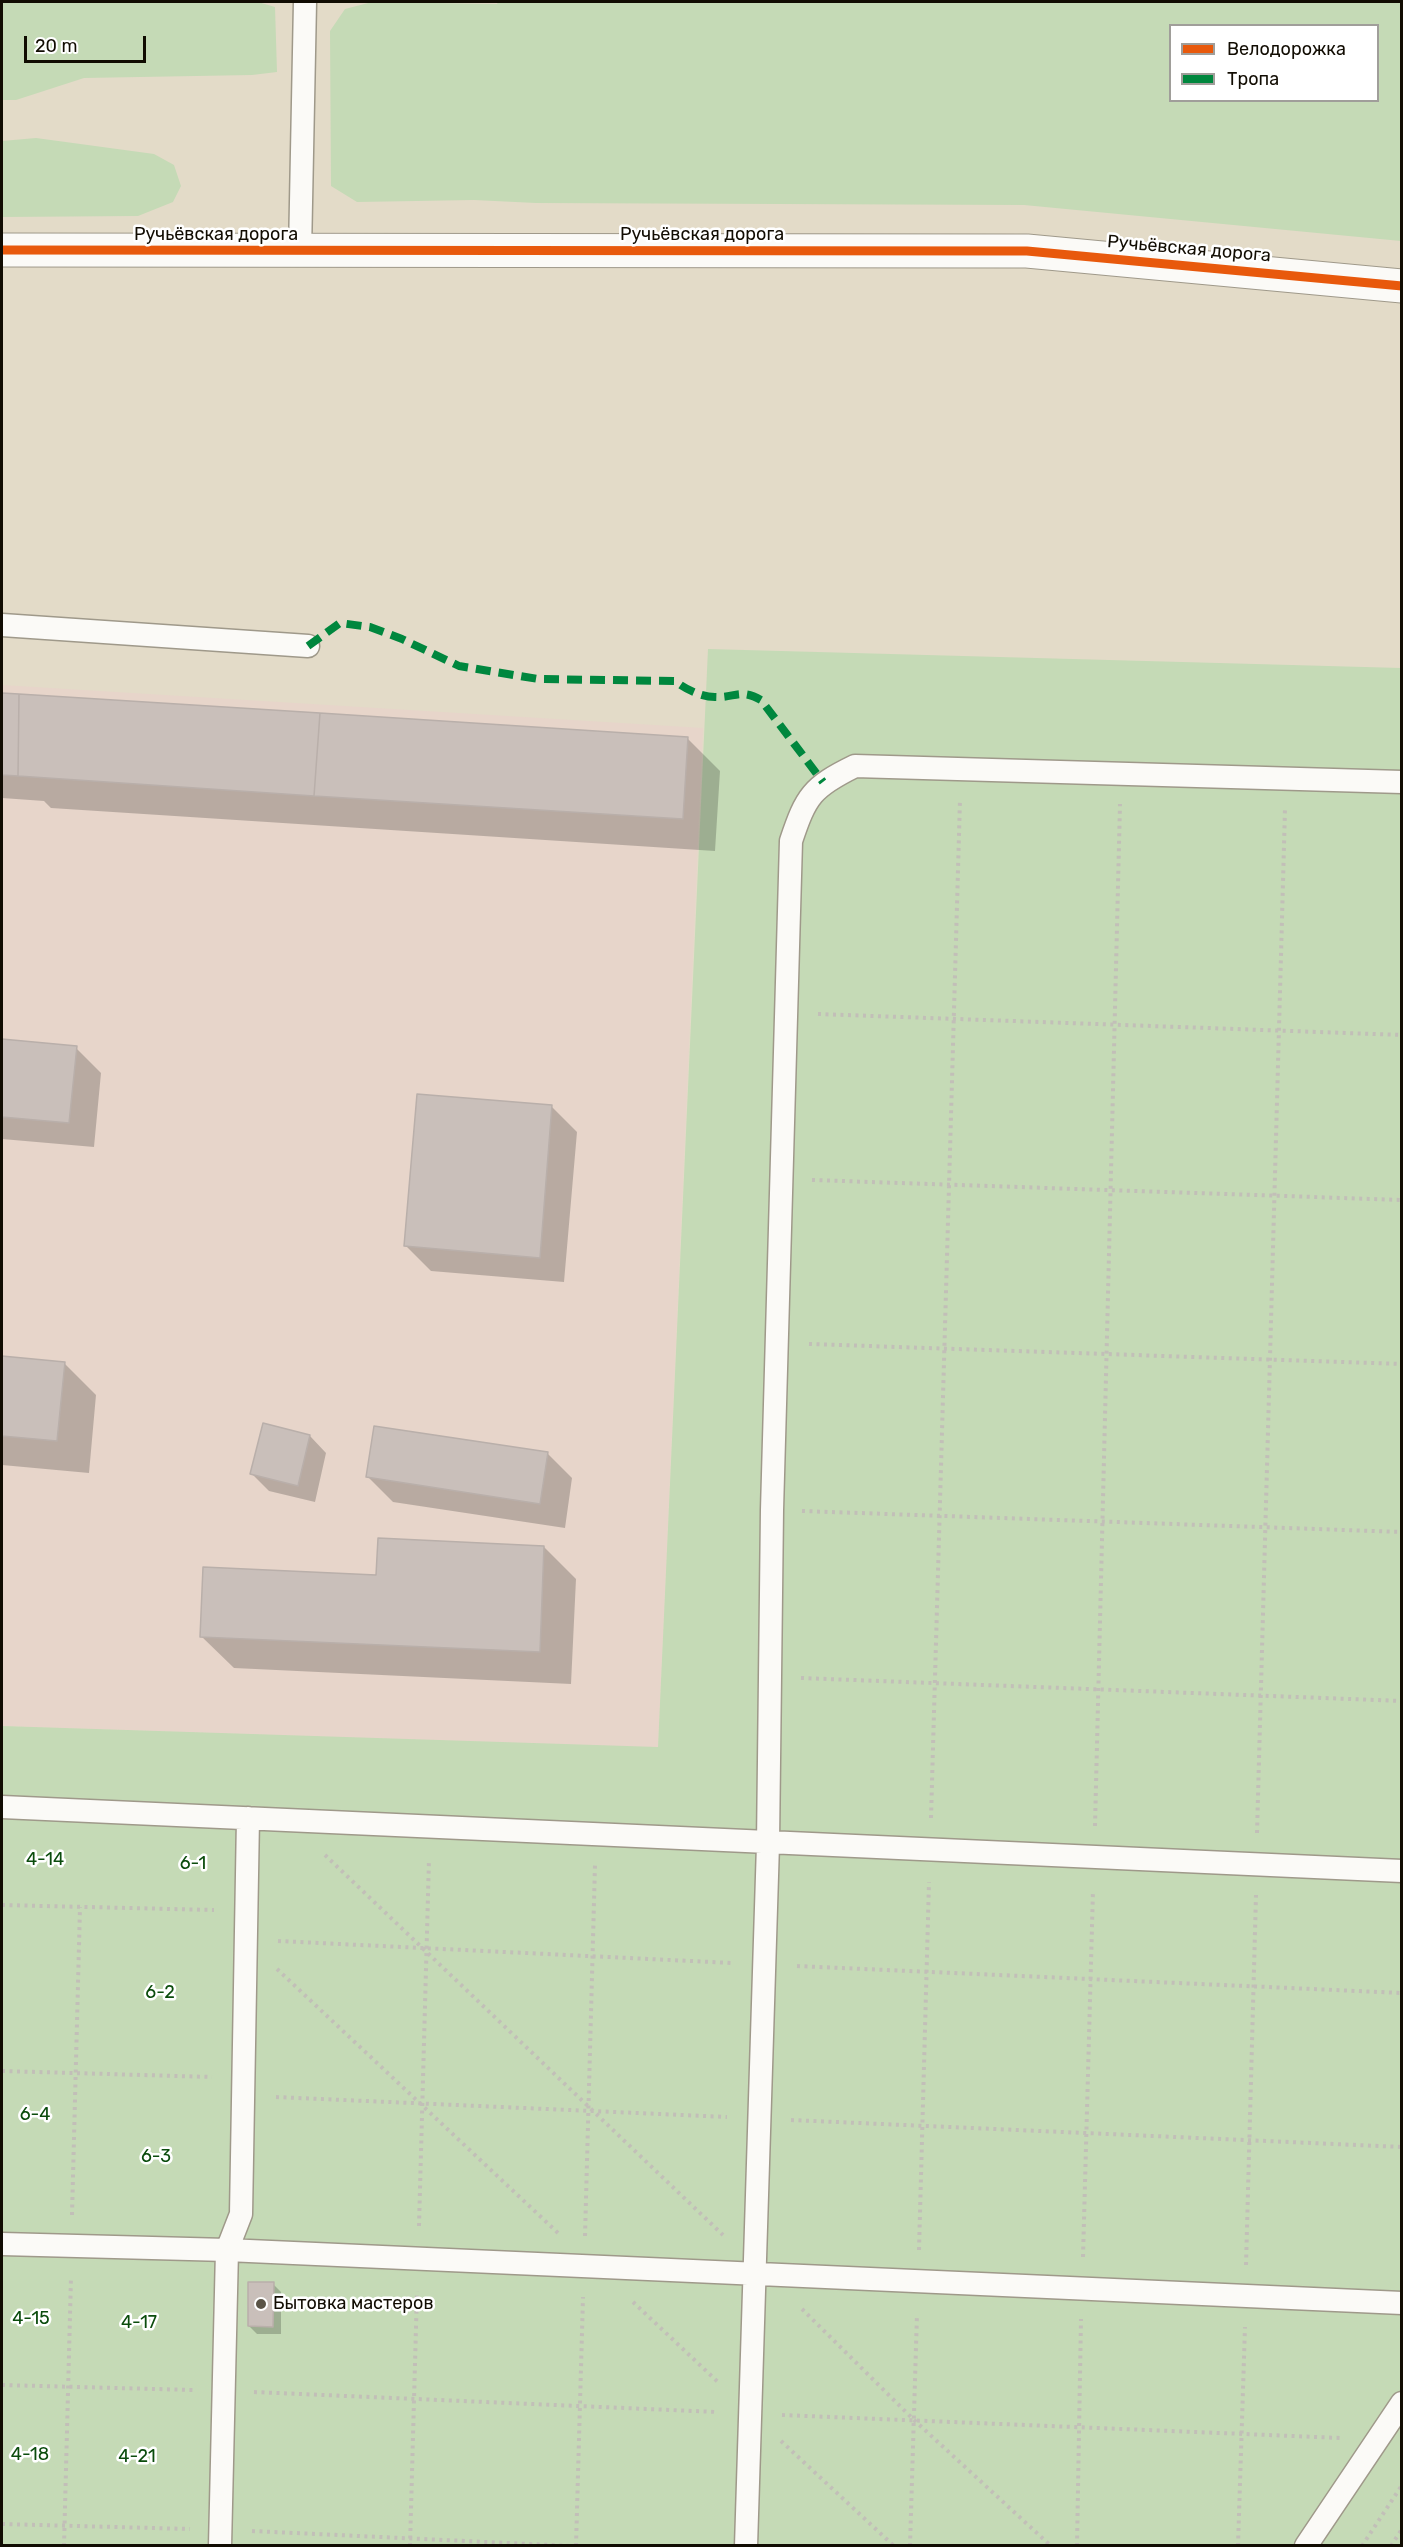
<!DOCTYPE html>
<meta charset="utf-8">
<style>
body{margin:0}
#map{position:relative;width:1403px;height:2547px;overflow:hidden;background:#e3dbc8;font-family:Rubik,sans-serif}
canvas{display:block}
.frame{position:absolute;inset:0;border:3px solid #110c02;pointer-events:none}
.legend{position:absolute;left:1169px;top:24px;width:210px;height:78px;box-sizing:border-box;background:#fff;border:2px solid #a09e9a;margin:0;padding:8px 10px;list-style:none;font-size:18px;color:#110c02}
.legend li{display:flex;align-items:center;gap:12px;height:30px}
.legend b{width:30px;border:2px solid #a09e9a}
.scale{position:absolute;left:24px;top:36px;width:122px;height:27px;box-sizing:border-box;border:3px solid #110c02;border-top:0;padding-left:8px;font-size:18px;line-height:21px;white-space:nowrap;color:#110c02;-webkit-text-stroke:4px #fff;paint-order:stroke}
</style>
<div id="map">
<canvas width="1403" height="2547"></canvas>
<div class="frame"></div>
<ul class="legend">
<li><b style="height:8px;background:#e8590c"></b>Велодорожка</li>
<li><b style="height:8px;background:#00873e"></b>Тропа</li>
</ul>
<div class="scale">20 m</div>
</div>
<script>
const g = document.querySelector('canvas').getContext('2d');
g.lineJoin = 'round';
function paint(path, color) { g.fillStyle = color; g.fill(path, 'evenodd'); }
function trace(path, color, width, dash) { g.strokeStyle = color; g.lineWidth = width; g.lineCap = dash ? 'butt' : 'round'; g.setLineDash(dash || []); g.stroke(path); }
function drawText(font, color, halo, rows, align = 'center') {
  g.font = font + ' Rubik,sans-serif'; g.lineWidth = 5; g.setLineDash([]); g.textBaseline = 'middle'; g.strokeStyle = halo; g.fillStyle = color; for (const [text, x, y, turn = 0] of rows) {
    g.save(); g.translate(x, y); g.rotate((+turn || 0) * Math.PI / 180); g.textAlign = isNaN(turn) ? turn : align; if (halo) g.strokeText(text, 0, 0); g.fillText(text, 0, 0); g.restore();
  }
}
paint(new Path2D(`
 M 2,685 L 703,728 L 658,1748 L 2,1726 Z`), '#e7d5ca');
paint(new Path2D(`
 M 2,2 L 258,2 L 275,7 L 277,72 L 252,75 L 84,78 L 16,100 L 2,100 Z
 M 372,2 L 497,4 L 498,2 L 1401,2 L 1401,241 L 1024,205 L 536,203 L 474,200 L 357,202 L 331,186 L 330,31 L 345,9 ZM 1170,26 L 1378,26 L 1378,100 L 1170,100 Z
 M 36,138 L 154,154 L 174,165 L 181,186 L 173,202 L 138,216 L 2,217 L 2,141 Z
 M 708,649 L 1401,668 L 1401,2545 L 2,2545 L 2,1726 L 658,1747 Z`), '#c5dab6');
paint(new Path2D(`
 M 2,694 L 687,738 L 720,771 L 715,851 L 51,808 L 44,801 L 2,798 Z
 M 2,1041 L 76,1048 L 101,1073 L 94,1147 L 2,1139 Z
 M 552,1107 L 577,1132 L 564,1282 L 431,1271 L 406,1246 Z
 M 2,1357 L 64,1363 L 96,1395 L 89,1473 L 2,1465 Z
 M 310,1436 L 326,1453 L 315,1502 L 269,1491 L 252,1474 Z
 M 547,1453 L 572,1478 L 565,1528 L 393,1502 L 368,1477 Z
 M 544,1547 L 576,1579 L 571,1684 L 234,1668 L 201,1636 L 378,1576 Z
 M 273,2284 L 281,2292 L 281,2334 L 257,2334 L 249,2326 Z`), '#0003');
const building = new Path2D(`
 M 2,693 L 19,694 L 18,776 L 2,775 Z
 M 19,694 L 320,713 L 314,796 L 18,776 Z
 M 320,713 L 688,737 L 683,819 L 314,796 Z
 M 2,1039 L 77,1046 L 69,1123 L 2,1117 Z
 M 417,1094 L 552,1105 L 540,1258 L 404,1246 Z
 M 2,1356 L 65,1362 L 57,1441 L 2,1436 Z
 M 263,1423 L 310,1435 L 298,1486 L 250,1474 Z
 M 374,1426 L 548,1452 L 540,1504 L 366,1477 Z
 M 378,1538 L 544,1546 L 540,1652 L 200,1637 L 203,1567 L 376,1575 Z
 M 248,2282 L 274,2282 L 273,2327 L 248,2326 Z`);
paint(building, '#c9bfba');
trace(building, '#b9afaa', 1.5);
const lane = new Path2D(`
 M 300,252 L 305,2
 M 2,625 L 308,646
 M 2,1807 L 1402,1871
 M 2,2244 L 227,2250 L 1402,2303
 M 220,2546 L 227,2250 L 241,2214 L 248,1818
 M 746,2546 L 768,1844 L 772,1510 L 791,841 C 806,796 812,787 855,766 L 1402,782
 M 1306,2546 L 1402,2403`);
const street = new Path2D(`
 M 2,250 L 1027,251 L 1402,286`);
trace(lane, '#9f998a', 25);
trace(street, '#9f998a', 35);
trace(new Path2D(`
 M 818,1014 L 1402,1035
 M 812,1180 L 1402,1200
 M 809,1344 L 1402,1364
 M 802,1511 L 1402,1532
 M 801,1678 L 1402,1701
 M 931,1818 L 960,800
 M 1095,1826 L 1120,804
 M 1257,1833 L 1285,809
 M 325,1855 L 723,2235
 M 2,1905 L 214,1910
 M 278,1941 L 732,1963
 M 797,1966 L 1402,1993
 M 277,1969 L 558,2233
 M 2,2071 L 212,2077
 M 276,2097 L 727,2117
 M 791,2120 L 1402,2147
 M 72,2215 L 80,1907
 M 419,2226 L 429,1859
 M 585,2236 L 595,1865
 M 919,2250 L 929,1882
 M 1083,2257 L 1093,1890
 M 1246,2265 L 1256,1895
 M 633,2302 L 719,2383
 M 802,2309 L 914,2420 L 1051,2546
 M 2,2385 L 193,2390
 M 254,2392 L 717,2412
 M 782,2415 L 1341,2438
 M 781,2441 L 894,2546
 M 2,2524 L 190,2529
 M 252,2531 L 572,2546
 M 64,2546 L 71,2277
 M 410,2546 L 417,2291
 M 576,2546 L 583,2297
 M 910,2546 L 917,2314
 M 1077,2546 L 1081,2319
 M 1238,2546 L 1245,2327
 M 1362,2546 L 1402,2485
 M 1391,2546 L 1402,2529`), '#c2bfb8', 4, [3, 4.5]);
trace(lane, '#fbfaf7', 22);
trace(street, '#fbfaf7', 33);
trace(new Path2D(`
 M 308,646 L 340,623 L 370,627 L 402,639 L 459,666 L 538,679 L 675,681 C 685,689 701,697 715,697 C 735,698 740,688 761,700 L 823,782`), '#00873e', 8, [15, 8]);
trace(new Path2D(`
 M 2,250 L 1027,251 L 1402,286`), '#e8590c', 9);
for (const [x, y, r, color] of [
 [261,2304,6,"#5a5447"]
]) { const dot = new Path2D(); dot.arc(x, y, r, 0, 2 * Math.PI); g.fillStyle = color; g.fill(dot); trace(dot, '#fff', 2); }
drawText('18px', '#110c02', '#fff', [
 ["Ручьёвская дорога",216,235],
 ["Ручьёвская дорога",702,235],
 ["Ручьёвская дорога",1189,249,5]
]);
drawText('18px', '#0b4c0d', '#fff', [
 ["4-14",45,1860],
 ["6-1",193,1864],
 ["6-2",160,1993],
 ["6-4",35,2115],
 ["6-3",156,2157],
 ["4-15",31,2319],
 ["4-17",139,2323],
 ["4-18",30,2455],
 ["4-21",137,2457]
]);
drawText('18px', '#110c02', '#fff', [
 ["Бытовка мастеров",273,2304]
], 'left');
</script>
